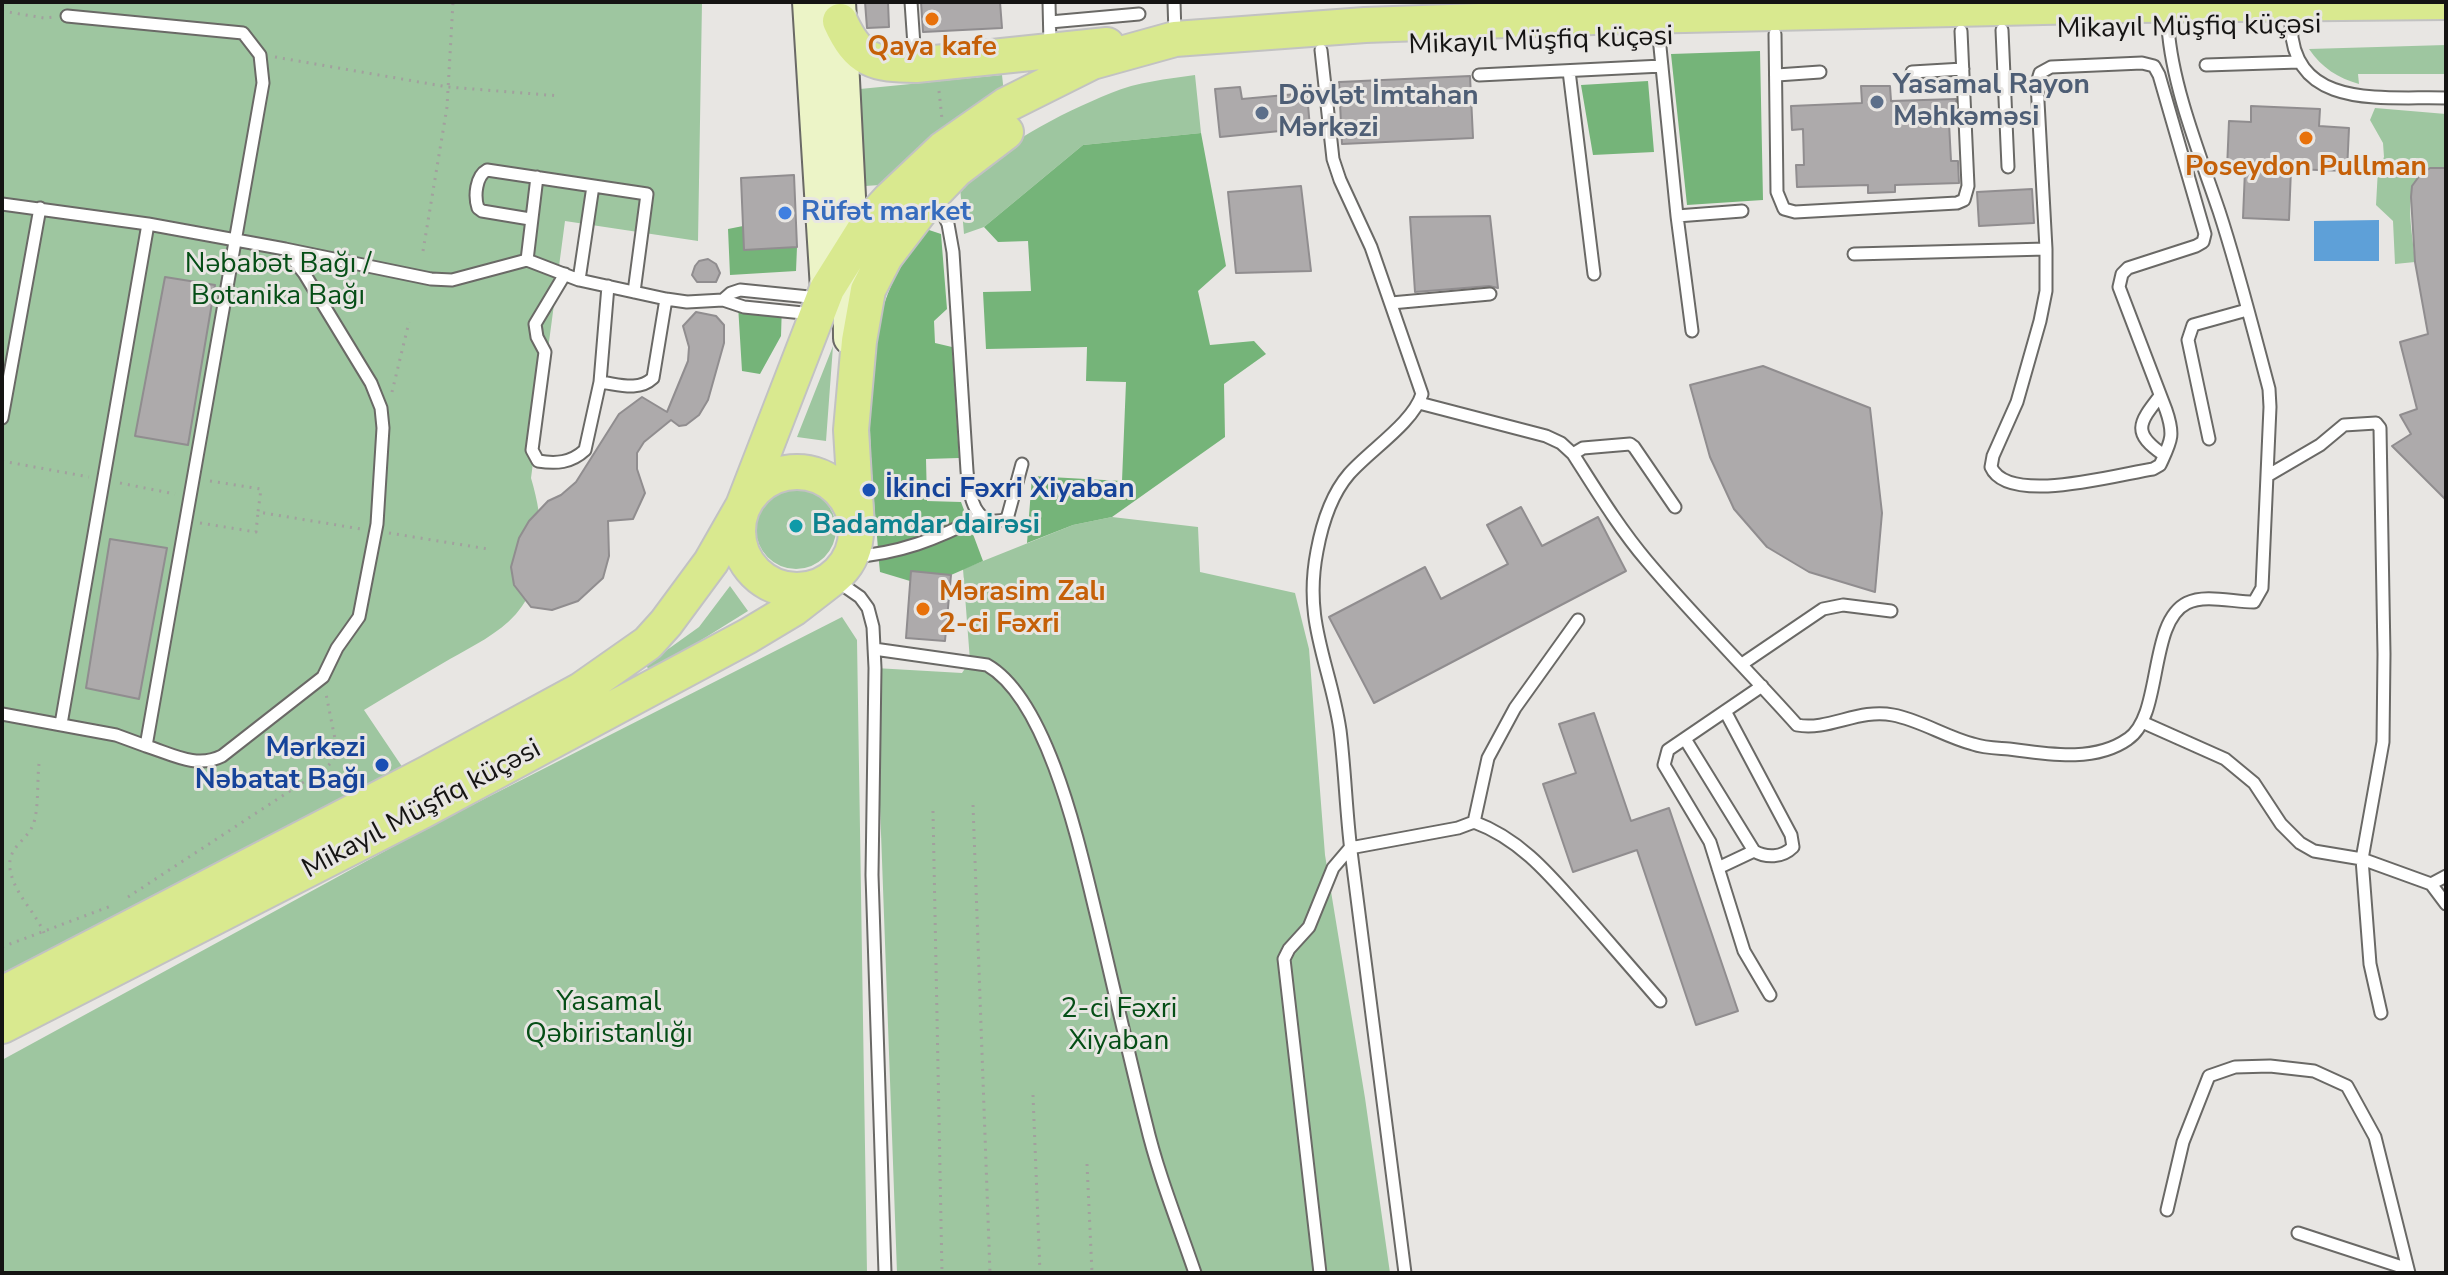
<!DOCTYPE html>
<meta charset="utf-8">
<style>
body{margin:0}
#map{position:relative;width:2448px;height:1275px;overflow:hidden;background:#e8e6e3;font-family:"Nunito Sans",sans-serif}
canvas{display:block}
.frame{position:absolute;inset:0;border:4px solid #151413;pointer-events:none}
</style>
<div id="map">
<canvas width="2448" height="1275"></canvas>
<div class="frame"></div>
</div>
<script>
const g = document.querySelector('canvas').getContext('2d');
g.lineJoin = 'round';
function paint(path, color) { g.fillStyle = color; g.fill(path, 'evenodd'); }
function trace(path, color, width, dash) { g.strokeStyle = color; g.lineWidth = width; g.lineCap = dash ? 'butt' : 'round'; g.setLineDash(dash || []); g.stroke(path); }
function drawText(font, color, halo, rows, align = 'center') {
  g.font = font + ' "Nunito Sans",sans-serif'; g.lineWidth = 6; g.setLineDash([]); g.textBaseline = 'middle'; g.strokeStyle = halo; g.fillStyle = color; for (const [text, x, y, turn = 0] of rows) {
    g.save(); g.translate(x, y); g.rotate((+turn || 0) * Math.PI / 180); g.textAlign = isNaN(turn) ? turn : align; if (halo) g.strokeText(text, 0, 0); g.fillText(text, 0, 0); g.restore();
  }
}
paint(new Path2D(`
 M 2,2 L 702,2 L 698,241 L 565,221 L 531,478 C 544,521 549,577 516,614 C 498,634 473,646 450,659 C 421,676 392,693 364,710 L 403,768 L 127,914 L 2,973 Z
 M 2446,45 L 2446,74 L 2358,74 L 2359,84 C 2338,78 2322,68 2309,49 Z
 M 1002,75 L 1004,93 L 943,135 L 880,185 L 865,186 L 860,89 Z
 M 1195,75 L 1201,133 L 1083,145 L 984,227 L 964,234 L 960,187 C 998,146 1059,114 1111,93 C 1137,82 1167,79 1195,75 Z
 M 2375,108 L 2446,114 L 2446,168 C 2395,169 2413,227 2415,262 L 2395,264 L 2393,221 L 2376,205 L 2378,169 L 2384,157 L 2383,143 L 2370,120 Z
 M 833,346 L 826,441 L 797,437 Z
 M756 529a40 40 0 1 1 80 0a40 40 0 1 1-80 0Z
 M 1112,517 L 1198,527 L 1200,572 L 1295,593 L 1309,649 L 1325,855 L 1365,1098 L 1390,1273 L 897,1273 L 875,668 L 962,673 L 970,661 L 963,569 L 1073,525 Z
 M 730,586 L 748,611 L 650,672 L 646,665 L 699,627 Z
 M 842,617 L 857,640 L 867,1273 L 2,1273 L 2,1060 L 429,827 Z`), '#9ec6a0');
paint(new Path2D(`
 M 1760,51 L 1763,200 L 1687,205 L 1671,54 Z
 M 1648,81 L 1654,152 L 1593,155 L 1581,85 Z
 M 1201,133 L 1226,266 L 1198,291 L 1210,345 L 1254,341 L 1266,354 L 1224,384 L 1225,437 L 1112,517 L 1073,525 L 1027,543 L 1032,476 L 1122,481 L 1126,382 L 1086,381 L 1087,347 L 986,349 L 983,292 L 1031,291 L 1028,241 L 998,242 L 984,227 L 1083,145 Z
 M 743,226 L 745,250 L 797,247 L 796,271 L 730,275 L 728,229 Z
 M 926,229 L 941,234 L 947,309 L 934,321 L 935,343 L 952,347 L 959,458 L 926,459 L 927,501 L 961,502 L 983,561 L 951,575 L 912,571 L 910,581 L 880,572 C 874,485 856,367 891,286 C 899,266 915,247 926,229 Z
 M 782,304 L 781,336 L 760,374 L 742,371 L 738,305 Z`), '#75b479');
paint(new Path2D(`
 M 2379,220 L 2379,261 L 2314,261 L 2314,221 Z`), '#5ea0d8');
const building = new Path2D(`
 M 865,2 L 888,2 L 889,27 L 867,28 Z
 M 921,2 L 1000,2 L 1002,28 L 923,32 Z
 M 1470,76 L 1473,138 L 1342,144 L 1339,82 Z
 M 1861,86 L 1890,86 L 1891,101 L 1956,99 L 1957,122 L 1949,123 L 1951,161 L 1958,161 L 1959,183 L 1895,185 L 1895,192 L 1868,193 L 1868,185 L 1797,187 L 1796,165 L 1804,165 L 1803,129 L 1792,130 L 1791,106 L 1862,103 Z
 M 1240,87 L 1242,99 L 1307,93 L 1310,128 L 1220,137 L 1215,89 Z
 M 2251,106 L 2320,109 L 2319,126 L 2349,128 L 2347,171 L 2291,169 L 2289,220 L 2243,218 L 2245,170 L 2227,169 L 2229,121 L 2251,122 Z
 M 2430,168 L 2446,168 L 2446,500 L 2392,446 L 2411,434 L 2400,415 L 2417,409 L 2400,342 L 2428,334 L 2415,262 L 2411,197 L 2412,186 L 2420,175 Z
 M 794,175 L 797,247 L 744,250 L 741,178 Z
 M 1301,186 L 1311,271 L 1236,273 L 1228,192 Z
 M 2032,189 L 2034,223 L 1979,226 L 1977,192 Z
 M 1490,216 L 1498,288 L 1489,286 L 1415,292 L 1410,217 Z
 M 708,259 L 716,264 L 720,273 L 716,282 L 697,282 L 692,275 L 695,266 L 699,261 Z
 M 165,277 L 215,285 L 188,445 L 135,436 Z
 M 696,312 L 716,316 L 724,325 L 724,343 L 708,400 L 699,415 L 686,425 L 679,426 L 671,420 L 644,442 L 637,453 L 637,469 L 645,493 L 633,519 L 608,521 L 609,556 L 603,578 L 578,601 L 552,610 L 531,607 L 514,585 L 511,567 L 519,538 L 529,521 L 548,501 L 561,495 L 576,482 L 619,414 L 642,397 L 667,412 L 688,361 L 689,347 L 683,326 Z
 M 1763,366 L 1870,408 L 1882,513 L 1875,592 L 1809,572 L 1767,547 L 1734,509 L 1710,457 L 1690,385 Z
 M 1521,507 L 1542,546 L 1598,517 L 1626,571 L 1374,703 L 1329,617 L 1425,567 L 1441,599 L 1508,564 L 1487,525 Z
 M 110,539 L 167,548 L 139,699 L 86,688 Z
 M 911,571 L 951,575 L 945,641 L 906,638 Z
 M 1594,713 L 1631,821 L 1669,808 L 1738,1011 L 1696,1025 L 1637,850 L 1573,872 L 1543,784 L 1576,773 L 1559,724 Z`);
paint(building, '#adaaab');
trace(building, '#908d8f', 2);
const lane = new Path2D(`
 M 911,2 L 915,60
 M 1049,2 L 1050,45
 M 1174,2 L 1175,34
 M 1050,22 L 1139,14
 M 2291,26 C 2294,111 2385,96 2446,98
 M 2002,30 L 2008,167
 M 1775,34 L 1777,192 L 1784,209 L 1795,212 L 1957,203 L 1964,200 L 1968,186 L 1961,31
 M 1659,37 L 1677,216 L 1692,331
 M 1321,50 L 1333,159 L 1340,180 L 1371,247 L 1422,394 C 1413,423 1370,450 1349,474 C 1331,495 1322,524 1317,551 C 1303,623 1330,663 1340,730 C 1345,770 1346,811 1351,851 C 1368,992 1388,1132 1405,1273
 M 2142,63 L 2154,66 L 2159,75 L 2205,234 L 2203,242 L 2196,246 L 2128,268 L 2122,274 L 2119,287 L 2166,410 C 2175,436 2171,441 2160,465 L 2153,469 C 2119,474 2008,506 1991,467 L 1993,456 L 2017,402 L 2040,321 L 2046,291 L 2046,249 L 2037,83 L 2040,73 L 2051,67 Z
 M 2206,65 L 2299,62
 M 1569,71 L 1594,274
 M 1912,72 L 1963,69
 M 1479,75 L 1662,66
 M 1777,75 L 1820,72
 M 537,177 L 527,260 L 579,280 L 666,299 L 687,302 L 723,300 L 744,307 L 813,314
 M 935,198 L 948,224 L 953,252 L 967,471 C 969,495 974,530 1007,519 L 1022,464
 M 2,204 L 148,224 L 285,249 L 304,273 L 371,383 L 381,408 L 383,428 L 377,524 L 359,617 L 337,648 L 323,677 L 222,756 C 196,769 172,754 146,746
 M 1677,216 L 1742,211
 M 530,219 L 482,211 L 478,208 C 474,196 476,176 487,170 L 647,194 L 634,292
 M 285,249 L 431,279 L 452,280 L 527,260
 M 1854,254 L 2046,249
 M 565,274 L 535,324 L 537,337 L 545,352 L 532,450 L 538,461 C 556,464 571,463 585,450 L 600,382 L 608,286
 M 579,280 L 593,186
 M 723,300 L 731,293 L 740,290 L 819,298
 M 1391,303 L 1490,294
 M 600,382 C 618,384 638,392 653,378 L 666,299
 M 2160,396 C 2138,424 2132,433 2164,455
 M 1419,403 L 1546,436 L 1561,443 L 1573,454 C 1596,490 1619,528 1647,561 C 1695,618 1747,669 1797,725 C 1829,731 1859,708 1893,715 C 1920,720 1946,737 1973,744 C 1984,748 1997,748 2009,749 C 2047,754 2094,763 2128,739 C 2163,716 2148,622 2187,603 C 2205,594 2233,602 2254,602 L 2262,588 L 2270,407 L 2269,389 C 2253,329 2238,269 2219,211 C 2200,155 2172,86 2168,27
 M 2,418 L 40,208
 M 2209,439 L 2188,340 L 2193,325 L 2247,310
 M 1573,454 L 1583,448 L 1630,444 L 1634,447 L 1675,507
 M 2267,476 L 2320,445 L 2344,425 L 2376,423 L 2380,428 L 2384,654 L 2383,742 L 2362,859 L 2370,964 L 2381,1013
 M 850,557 C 898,554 938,539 981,516
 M 837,581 L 860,597 L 868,608 L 873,627 L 875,668 L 872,875 L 885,1273
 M 874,649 L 987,665 C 1050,701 1081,854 1098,922 C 1114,989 1129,1056 1146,1123 C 1158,1174 1178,1223 1195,1273
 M 1742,664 L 1823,609 L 1843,605 L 1891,611
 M 1762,686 L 1668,750 L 1664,765 L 1710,842 L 1744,951 L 1770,995
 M 2,714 L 116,735 L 146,746 L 263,83 L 260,55 L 243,33 L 67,16
 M 2142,722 L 2225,759 L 2254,783 L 2281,824 L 2300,843 L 2314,851 L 2362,859 L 2431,884 L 2446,904
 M 61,724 L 148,224
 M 1685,739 L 1754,851 C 1766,858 1782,858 1793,847 L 1791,835 L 1725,711
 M 1474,822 C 1523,840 1553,879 1587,917 C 1611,945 1636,973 1660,1001
 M 1718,868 L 1754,851
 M 2431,884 L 2446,876
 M 2167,1210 L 2183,1142 L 2209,1076 L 2235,1067 L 2270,1066 L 2314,1071 L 2347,1086 L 2375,1137 L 2409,1273
 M 2298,1233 L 2408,1269
 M 1320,1273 L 1284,959 L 1289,949 L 1309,927 L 1333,868 L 1350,848 L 1458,828 L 1474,822 L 1488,758 L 1515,708 L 1578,620`);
const secondary = new Path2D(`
 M 809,2 L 827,289
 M 839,2 L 849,197 L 850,338`);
const primary = new Path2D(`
 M 840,21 C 858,61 874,65 916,65 L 1107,45
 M738 531a59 59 0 1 1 118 0a59 59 0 1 1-118 0Z
 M 857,527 L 851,430 L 859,341 L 868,290 L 885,257 L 933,194 L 956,170 L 1006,132
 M 2,994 L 428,773 L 581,690 L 648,643 L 666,623 L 711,562 L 743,506 L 827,289 L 869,222 L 890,199 L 943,149 L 1006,105 L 1092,62 L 1175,39 L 1365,25 L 1594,17 L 2133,5 L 2446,2
 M 2,1026 L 422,811 L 748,636 L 793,609 L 833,578`);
trace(lane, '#6a6966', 15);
trace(secondary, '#6a6966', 36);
trace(primary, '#c2c2c2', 38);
trace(new Path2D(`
 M 2,11 L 44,18 L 53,17
 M 275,57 L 448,87 L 560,96
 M 939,91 L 942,119
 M 423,251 L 447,107 L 453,2
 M 392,392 L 409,322
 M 2,461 L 89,477
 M 210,481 L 261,489 L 258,512 L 361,529
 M 120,483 L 175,494
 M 200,523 L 256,532 L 258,512
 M 389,533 L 488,549
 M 39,764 C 37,780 39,810 33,825 C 25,844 1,849 13,880 C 20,899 36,914 44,933
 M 973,805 L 990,1273
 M 933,811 L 942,1273
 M 128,897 L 328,766 L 338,754 L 326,694
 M 2,947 L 111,906
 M 1033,1095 L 1040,1273
 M 1087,1164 L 1092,1273`), '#a2a09e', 3, [2, 6]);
trace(lane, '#fff', 11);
trace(secondary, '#ecf4c7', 32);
trace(primary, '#d9e98f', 34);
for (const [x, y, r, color] of [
 [932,19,8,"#e8710a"],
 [1877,102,8,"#5c6f8a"],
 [1262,113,8,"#5c6f8a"],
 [2306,138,8,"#e8710a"],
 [785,213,8,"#3f7fe0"],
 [869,490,8,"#1a4fb4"],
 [796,526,8,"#0f9aa8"],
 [923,609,8,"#e8710a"],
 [382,765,8,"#1a4fb4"]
]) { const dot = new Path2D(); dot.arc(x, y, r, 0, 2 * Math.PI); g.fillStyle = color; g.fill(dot); trace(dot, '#e8e6e3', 3); }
drawText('28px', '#151413', '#e8e6e3', [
 ["Mikayıl Müşfiq küçəsi",2189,28,-1],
 ["Mikayıl Müşfiq küçəsi",1541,42,-2],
 ["Mikayıl Müşfiq küçəsi",422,810,-28]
]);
drawText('bold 28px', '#c56008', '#e8e6e3', [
 ["Qaya kafe",932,48],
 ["Poseydon Pullman",2306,168],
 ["Mərasim Zalı",939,593,"left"],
 ["2-ci Fəxri",939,625,"left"]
]);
drawText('bold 28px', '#4e5e75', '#e8e6e3', [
 ["Yasamal Rayon",1893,86],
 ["Məhkəməsi",1893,118],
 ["Dövlət İmtahan",1278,97],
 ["Mərkəzi",1278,129]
], 'left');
drawText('bold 28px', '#366cbe', '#e8e6e3', [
 ["Rüfət market",801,213]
], 'left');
drawText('28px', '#054e16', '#e8e6e3', [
 ["Nəbabət Bağı /",278,265],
 ["Botanika Bağı",278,297],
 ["Yasamal",609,1003],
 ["Qəbiristanlığı",609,1035],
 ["2-ci Fəxri",1119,1010],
 ["Xiyaban",1119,1042]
]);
drawText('bold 28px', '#164399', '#e8e6e3', [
 ["İkinci Fəxri Xiyaban",885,490],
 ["Mərkəzi",366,749,"right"],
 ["Nəbatat Bağı",366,781,"right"]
], 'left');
drawText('bold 28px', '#0d838f', '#e8e6e3', [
 ["Badamdar dairəsi",812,526]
], 'left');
</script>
